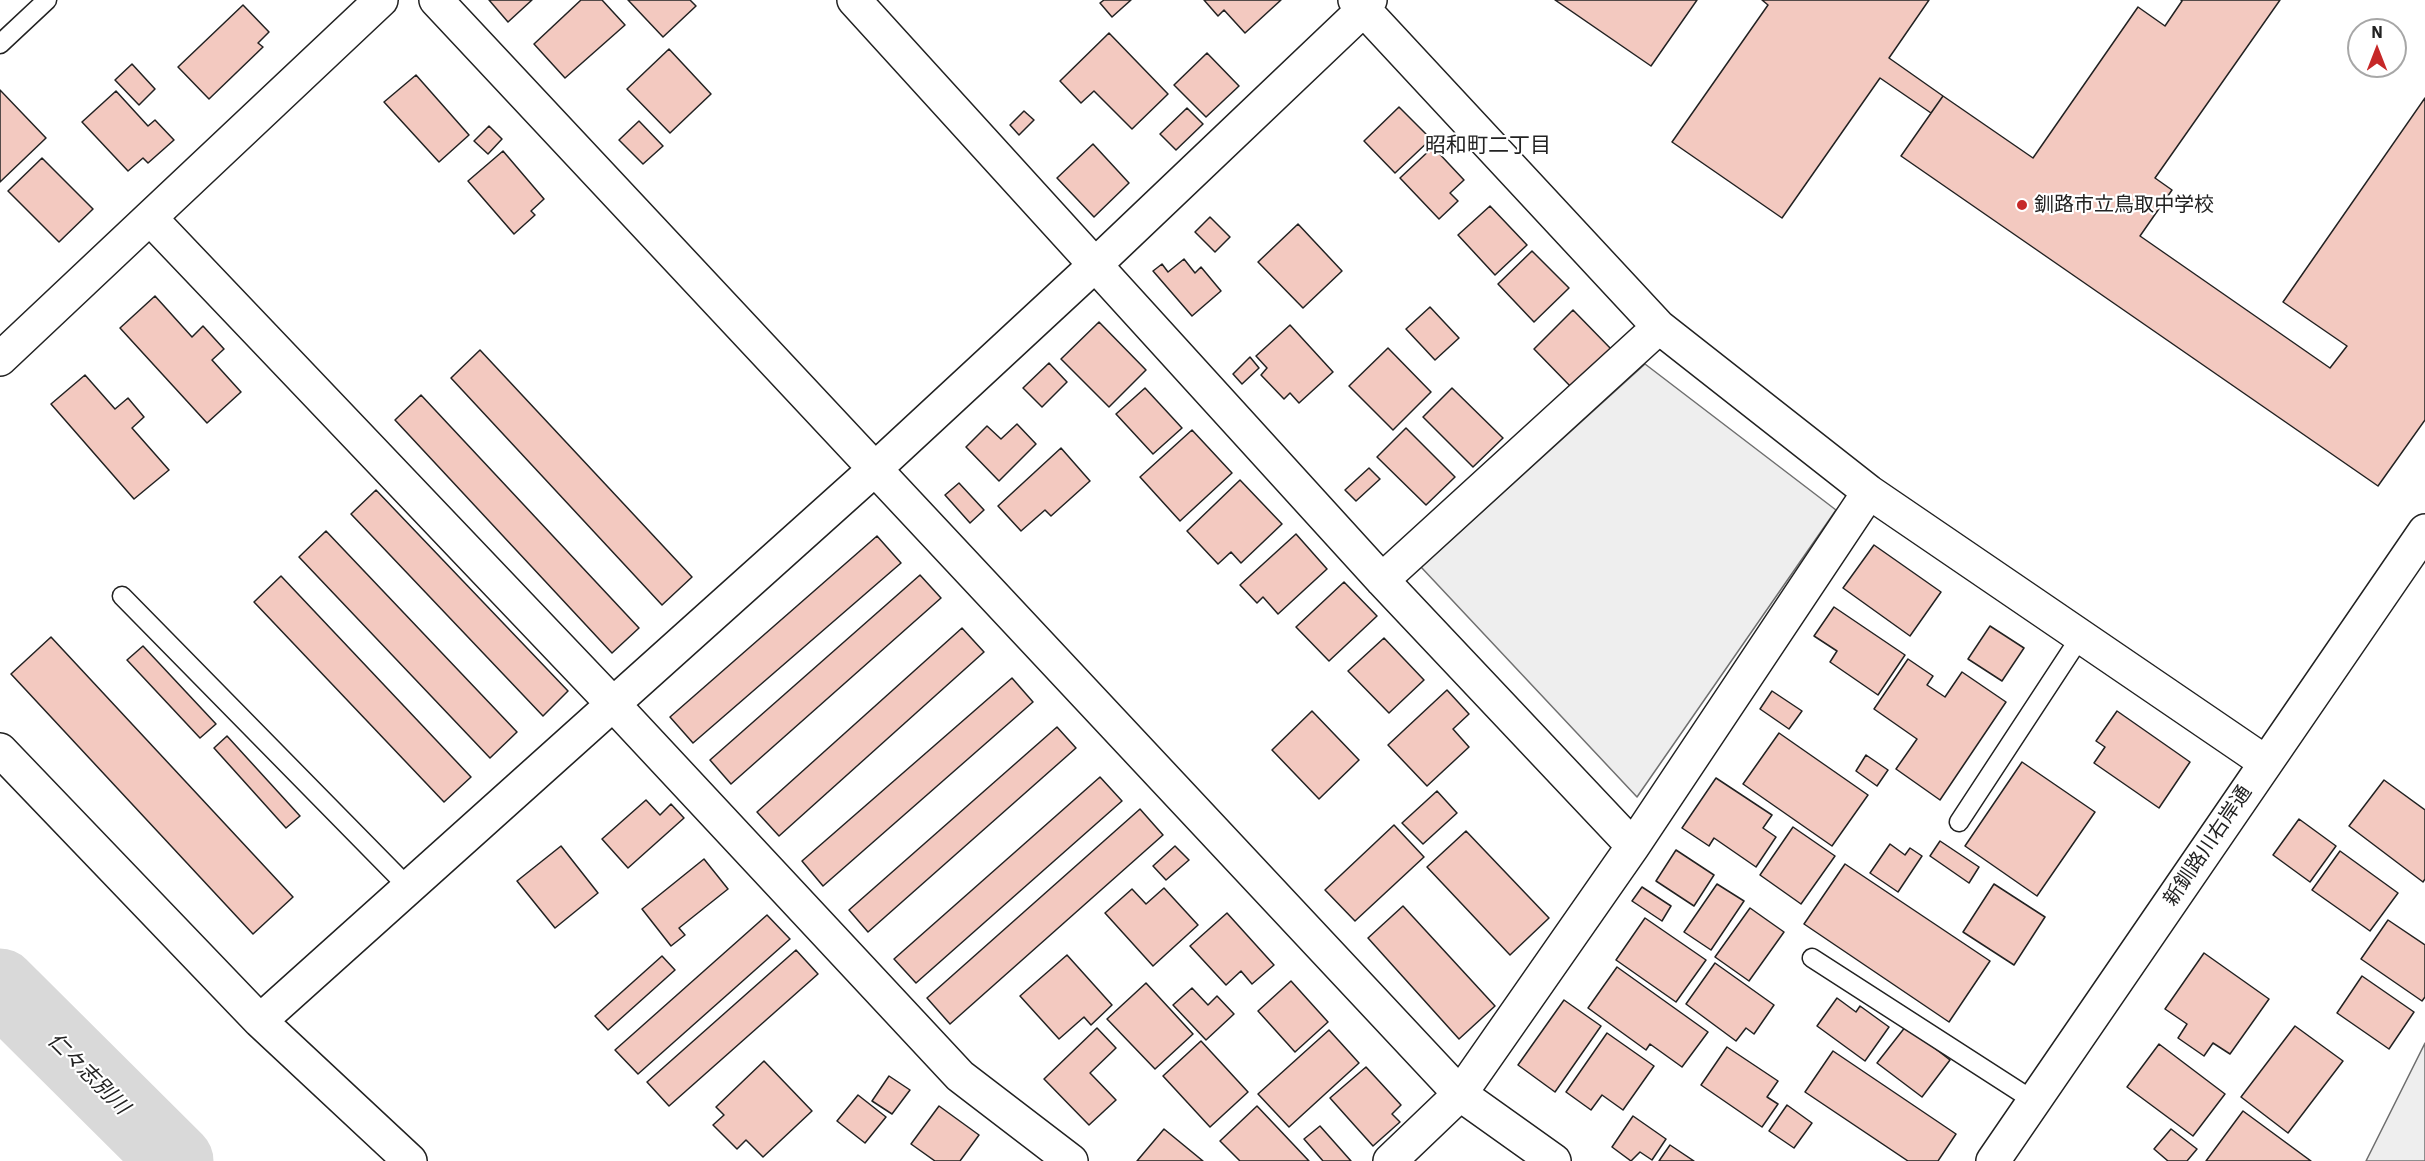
<!DOCTYPE html>
<meta charset="utf-8">
<style>
body{margin:0}
#map{position:relative;width:2425px;height:1161px;overflow:hidden;background:#fff;font-family:"IBM Plex Sans",sans-serif}
canvas{display:block}
.north{position:absolute;left:2347px;top:18px;width:60px;height:60px;box-sizing:border-box;background:#fff;border:2px solid #a7a7a7;border-radius:50%;rotate:0deg;font-size:16px;font-weight:700;line-height:24px;text-align:center;color:#222}
.north::after{content:'';display:block;margin:auto;width:21px;height:27px;background:#c62828;clip-path:polygon(50% 0,100% 100%,50% 72%,0 100%)}
</style>
<div id="map">
<canvas width="2425" height="1161"></canvas>
<div class="north">N</div>
</div>
<script>
const g = document.querySelector('canvas').getContext('2d');
g.lineJoin = 'round';
function paint(path, color) { g.fillStyle = color; g.fill(path, 'evenodd'); }
function trace(path, color, width, dash) { g.strokeStyle = color; g.lineWidth = width; g.lineCap = dash ? 'butt' : 'round'; g.setLineDash(dash || []); g.stroke(path); }
function drawText(font, color, halo, rows, align = 'center') {
  g.font = font + ' "IBM Plex Sans","Noto Sans JP",sans-serif'; g.lineWidth = 4.5; g.setLineDash([]); g.textBaseline = 'middle'; g.strokeStyle = halo; g.fillStyle = color; for (const [text, x, y, turn = 0] of rows) {
    g.save(); g.translate(x, y); g.rotate((+turn || 0) * Math.PI / 180); g.textAlign = isNaN(turn) ? turn : align; if (halo) g.strokeText(text, 0, 0); g.fillText(text, 0, 0); g.restore();
  }
}
const green = new Path2D(`
 M 1645,364 L 1836,510 L 1637,797 L 1421,567 Z
 M 2425,1043 L 2425,1161 L 2366,1161 Z`);
paint(green, '#eee');
trace(green, '#6f6f6f', 1.5);
trace(new Path2D(`
 M 0,986 L 176,1161`), '#d9d9d9', 75);
const building = new Path2D(`
 M 489,0 L 532,0 L 508,22 Z
 M 581,0 L 602,0 L 625,25 L 565,78 L 534,44 Z
 M 628,0 L 690,0 L 696,6 L 663,37 Z
 M 1104,0 L 1131,0 L 1112,17 L 1100,3 Z
 M 1204,0 L 1281,0 L 1245,33 L 1224,10 L 1218,16 Z
 M 1555,0 L 1697,0 L 1651,66 Z
 M 1762,0 L 1929,0 L 1889,58 L 1943,96 L 1931,113 L 1880,78 L 1782,218 L 1672,142 L 1768,5 Z
 M 2181,0 L 2280,0 L 2155,178 L 2172,190 L 2140,236 L 2330,368 L 2347,346 L 2283,302 L 2425,98 L 2425,420 L 2378,486 L 1901,156 L 1943,96 L 2033,158 L 2138,7 L 2165,26 L 2182,1 Z
 M 243,5 L 269,32 L 258,43 L 263,47 L 209,99 L 178,67 Z
 M 1109,33 L 1168,94 L 1132,129 L 1094,91 L 1081,103 L 1060,81 Z
 M 669,49 L 711,94 L 670,133 L 627,89 Z
 M 1207,53 L 1239,86 L 1206,117 L 1174,85 Z
 M 132,64 L 155,89 L 139,105 L 115,80 Z
 M 416,75 L 469,135 L 439,162 L 384,102 Z
 M 0,90 L 46,138 L 0,182 Z
 M 116,91 L 148,126 L 155,120 L 174,140 L 148,163 L 143,158 L 128,171 L 82,122 Z
 M 1399,107 L 1431,139 L 1395,173 L 1364,141 Z
 M 1187,108 L 1203,124 L 1176,150 L 1160,134 Z
 M 1024,111 L 1034,120 L 1019,135 L 1010,125 Z
 M 639,121 L 663,146 L 643,164 L 619,140 Z
 M 489,126 L 502,139 L 488,154 L 474,141 Z
 M 1093,144 L 1129,183 L 1094,217 L 1057,178 Z
 M 1433,147 L 1464,180 L 1450,193 L 1458,201 L 1439,219 L 1400,178 Z
 M 503,151 L 544,199 L 531,211 L 535,215 L 514,234 L 468,181 Z
 M 42,158 L 93,209 L 59,242 L 8,191 Z
 M 1490,206 L 1527,245 L 1495,275 L 1458,235 Z
 M 1210,217 L 1230,237 L 1215,252 L 1195,232 Z
 M 1298,224 L 1342,271 L 1303,308 L 1258,262 Z
 M 1532,251 L 1569,288 L 1534,322 L 1498,284 Z
 M 1184,259 L 1195,273 L 1201,267 L 1221,291 L 1192,316 L 1153,271 L 1162,264 L 1168,272 Z
 M 155,296 L 192,337 L 203,326 L 224,349 L 212,360 L 241,392 L 207,423 L 120,328 Z
 M 1430,307 L 1459,338 L 1435,360 L 1406,329 Z
 M 1573,310 L 1613,351 L 1574,390 L 1534,349 Z
 M 1099,322 L 1146,370 L 1109,407 L 1061,359 Z
 M 1290,325 L 1333,372 L 1299,403 L 1290,393 L 1284,399 L 1261,375 L 1267,368 L 1256,356 Z
 M 1388,348 L 1431,392 L 1393,430 L 1349,386 Z
 M 480,350 L 692,577 L 662,605 L 451,378 Z
 M 1250,357 L 1259,368 L 1242,384 L 1233,374 Z
 M 1049,363 L 1067,382 L 1042,407 L 1023,388 Z
 M 85,375 L 115,409 L 128,398 L 144,417 L 132,428 L 169,470 L 134,499 L 51,404 Z
 M 1145,388 L 1182,428 L 1153,454 L 1116,414 Z
 M 1452,388 L 1503,438 L 1473,467 L 1423,417 Z
 M 421,395 L 639,628 L 612,653 L 395,420 Z
 M 1017,424 L 1036,444 L 999,481 L 966,447 L 987,426 L 1001,439 Z
 M 1406,428 L 1455,477 L 1426,505 L 1377,457 Z
 M 1192,430 L 1232,473 L 1180,521 L 1140,477 Z
 M 1061,448 L 1090,481 L 1051,516 L 1045,510 L 1021,531 L 998,506 Z
 M 1369,468 L 1380,479 L 1356,501 L 1345,490 Z
 M 1240,480 L 1282,524 L 1241,563 L 1231,552 L 1218,564 L 1187,531 Z
 M 959,483 L 984,510 L 970,523 L 945,495 Z
 M 376,490 L 568,691 L 543,716 L 351,514 Z
 M 326,531 L 517,732 L 490,758 L 299,557 Z
 M 1296,534 L 1327,569 L 1278,614 L 1263,597 L 1257,603 L 1240,585 Z
 M 877,536 L 901,563 L 693,743 L 670,717 Z
 M 1874,545 L 1941,592 L 1910,636 L 1843,588 Z
 M 920,575 L 941,598 L 731,784 L 710,760 Z
 M 281,576 L 471,777 L 444,802 L 254,602 Z
 M 1344,582 L 1377,616 L 1329,661 L 1296,627 Z
 M 1834,607 L 1905,655 L 1878,695 L 1830,662 L 1837,651 L 1814,636 Z
 M 1990,626 L 2024,648 L 2002,681 L 1968,659 Z
 M 962,628 L 984,652 L 779,836 L 757,812 Z
 M 51,637 L 293,897 L 253,934 L 11,674 Z
 M 1384,638 L 1424,680 L 1389,713 L 1348,671 Z
 M 143,646 L 216,724 L 200,738 L 127,660 Z
 M 1908,659 L 1933,676 L 1927,685 L 1945,697 L 1962,672 L 2006,702 L 1940,800 L 1896,769 L 1917,739 L 1874,709 Z
 M 1012,678 L 1033,702 L 823,886 L 802,861 Z
 M 1447,690 L 1469,714 L 1453,729 L 1469,747 L 1427,786 L 1388,745 Z
 M 1772,691 L 1802,711 L 1789,729 L 1760,709 Z
 M 1312,711 L 1359,760 L 1319,799 L 1272,750 Z
 M 2117,711 L 2190,762 L 2159,808 L 2094,763 L 2105,747 L 2096,741 Z
 M 1057,727 L 1076,748 L 868,932 L 849,910 Z
 M 1779,733 L 1868,795 L 1832,846 L 1743,784 Z
 M 227,736 L 300,816 L 286,828 L 214,748 Z
 M 1866,755 L 1888,770 L 1877,786 L 1856,771 Z
 M 2022,762 L 2095,812 L 2037,896 L 1965,846 Z
 M 1100,777 L 1122,801 L 916,983 L 894,959 Z
 M 1716,778 L 1772,815 L 1763,828 L 1776,837 L 1756,867 L 1714,838 L 1709,846 L 1682,828 Z
 M 2384,780 L 2425,810 L 2425,879 L 2423,882 L 2349,826 Z
 M 1437,791 L 1457,813 L 1423,844 L 1402,823 Z
 M 646,800 L 660,815 L 671,804 L 684,818 L 628,868 L 602,839 Z
 M 1140,809 L 1163,835 L 950,1024 L 927,998 Z
 M 2299,819 L 2336,846 L 2310,882 L 2273,855 Z
 M 1394,825 L 1424,857 L 1355,921 L 1325,890 Z
 M 1793,827 L 1835,856 L 1801,904 L 1760,875 Z
 M 1466,831 L 1549,918 L 1510,955 L 1427,867 Z
 M 1940,841 L 1979,867 L 1969,883 L 1930,856 Z
 M 1890,844 L 1905,855 L 1910,848 L 1922,856 L 1898,892 L 1870,873 Z
 M 561,846 L 598,893 L 555,928 L 517,881 Z
 M 1175,846 L 1189,860 L 1166,880 L 1153,866 Z
 M 1676,850 L 1714,875 L 1694,906 L 1656,881 Z
 M 2340,851 L 2398,893 L 2370,931 L 2312,890 Z
 M 704,859 L 728,889 L 679,928 L 685,935 L 671,946 L 642,909 Z
 M 1845,864 L 1990,961 L 1949,1022 L 1804,924 Z
 M 1717,884 L 1744,901 L 1711,950 L 1684,932 Z
 M 1994,884 L 2045,917 L 2014,965 L 1963,932 Z
 M 1642,887 L 1671,906 L 1662,921 L 1632,901 Z
 M 1164,888 L 1198,925 L 1153,966 L 1105,913 L 1132,889 L 1146,904 Z
 M 1403,906 L 1495,1006 L 1459,1039 L 1368,938 Z
 M 1750,908 L 1784,932 L 1749,981 L 1715,957 Z
 M 1227,913 L 1274,965 L 1252,984 L 1241,971 L 1226,985 L 1190,946 Z
 M 767,915 L 790,939 L 638,1074 L 615,1050 Z
 M 1645,918 L 1706,960 L 1676,1002 L 1616,960 Z
 M 2388,920 L 2425,945 L 2425,997 L 2422,1001 L 2361,959 Z
 M 796,950 L 818,974 L 669,1106 L 647,1082 Z
 M 2204,953 L 2269,999 L 2230,1054 L 2213,1043 L 2204,1056 L 2178,1038 L 2187,1024 L 2165,1009 Z
 M 1067,955 L 1112,1005 L 1091,1025 L 1084,1017 L 1059,1039 L 1020,996 Z
 M 662,956 L 675,970 L 608,1030 L 595,1016 Z
 M 1715,963 L 1774,1005 L 1754,1034 L 1746,1028 L 1736,1041 L 1686,1004 Z
 M 1617,967 L 1708,1032 L 1682,1067 L 1650,1044 L 1646,1050 L 1588,1008 Z
 M 2362,976 L 2414,1012 L 2389,1049 L 2337,1013 Z
 M 1291,981 L 1328,1022 L 1295,1052 L 1258,1011 Z
 M 1146,983 L 1193,1034 L 1155,1069 L 1107,1019 Z
 M 1192,988 L 1208,1005 L 1217,996 L 1234,1014 L 1206,1040 L 1173,1005 Z
 M 1837,998 L 1856,1012 L 1860,1006 L 1889,1027 L 1865,1061 L 1817,1026 Z
 M 1564,1000 L 1601,1026 L 1555,1092 L 1518,1065 Z
 M 1906,1026 L 1950,1060 L 1922,1097 L 1877,1063 Z
 M 2295,1026 L 2343,1061 L 2288,1133 L 2241,1097 Z
 M 1097,1028 L 1116,1048 L 1090,1073 L 1116,1100 L 1089,1125 L 1044,1079 Z
 M 1329,1030 L 1359,1063 L 1289,1127 L 1258,1094 Z
 M 1607,1033 L 1654,1066 L 1623,1110 L 1602,1095 L 1591,1110 L 1566,1092 Z
 M 1201,1041 L 1248,1092 L 1210,1127 L 1163,1076 Z
 M 2159,1044 L 2225,1094 L 2193,1136 L 2127,1087 Z
 M 1727,1047 L 1778,1081 L 1767,1097 L 1778,1104 L 1762,1127 L 1701,1085 Z
 M 1833,1051 L 1956,1134 L 1938,1161 L 1908,1161 L 1805,1092 Z
 M 764,1061 L 812,1111 L 763,1157 L 746,1140 L 737,1149 L 713,1125 L 724,1115 L 716,1107 Z
 M 1366,1067 L 1401,1105 L 1392,1114 L 1400,1122 L 1373,1146 L 1330,1098 Z
 M 889,1076 L 910,1090 L 892,1114 L 872,1101 Z
 M 858,1095 L 886,1117 L 865,1143 L 837,1121 Z
 M 1787,1105 L 1812,1123 L 1794,1148 L 1769,1131 Z
 M 939,1106 L 979,1135 L 960,1161 L 935,1161 L 911,1144 Z
 M 1257,1106 L 1309,1161 L 1240,1161 L 1220,1141 Z
 M 2243,1111 L 2311,1161 L 2206,1161 Z
 M 1633,1116 L 1666,1139 L 1652,1160 L 1640,1152 L 1631,1161 L 1612,1147 Z
 M 1320,1126 L 1351,1161 L 1323,1161 L 1304,1139 Z
 M 1164,1129 L 1203,1161 L 1137,1161 Z
 M 2171,1129 L 2197,1149 L 2187,1161 L 2168,1161 L 2154,1149 Z
 M 1670,1145 L 1694,1161 L 1659,1161 Z`);
paint(building, '#f3c9c0');
trace(building, '#222', 1.5);
const lane = new Path2D(`
 M 0,44 L 47,0
 M 122,596 L 409,888
 M 1959,822 L 2081,636
 M 1812,958 L 2034,1101`);
const street = new Path2D(`
 M 436,0 L 1460,1094 L 1554,1161
 M 854,0 L 1382,580 L 1633,846
 M 1355,0 L 1659,327 L 1869,492 L 2265,762
 M 150,218 L 613,704 L 960,1076 L 1071,1161
 M 0,359 L 381,0
 M 1382,580 L 1659,327
 M 0,750 L 260,1021 L 410,1161
 M 260,1021 L 876,468 L 1095,265 L 1364,9 L 1370,0
 M 1390,1161 L 1460,1094 L 1633,846 L 1869,492`);
const secondary = new Path2D(`
 M 1993,1161 L 2425,531`);
trace(lane, '#222', 21);
trace(street, '#222', 36);
trace(secondary, '#222', 36);
trace(lane, '#fff', 18);
trace(street, '#fff', 33);
trace(secondary, '#fff', 33);
for (const [x, y, r, color] of [
 [2022,205,6,"#c62828"]
]) { const dot = new Path2D(); dot.arc(x, y, r, 0, 2 * Math.PI); g.fillStyle = color; g.fill(dot); trace(dot, '#fff', 2); }
drawText('20px', '#222', '#fff', [
 ["釧路市立鳥取中学校",2034,205]
], 'left');
drawText('20px', '#222', '#fff', [
 ["新釧路川右岸通",2208,846,-56]
]);
drawText('21px', '#222', '#fff', [
 ["昭和町二丁目",1488,146]
]);
drawText('italic 21px', '#222', '#fff', [
 ["仁々志別川",88,1074,45]
]);
</script>
